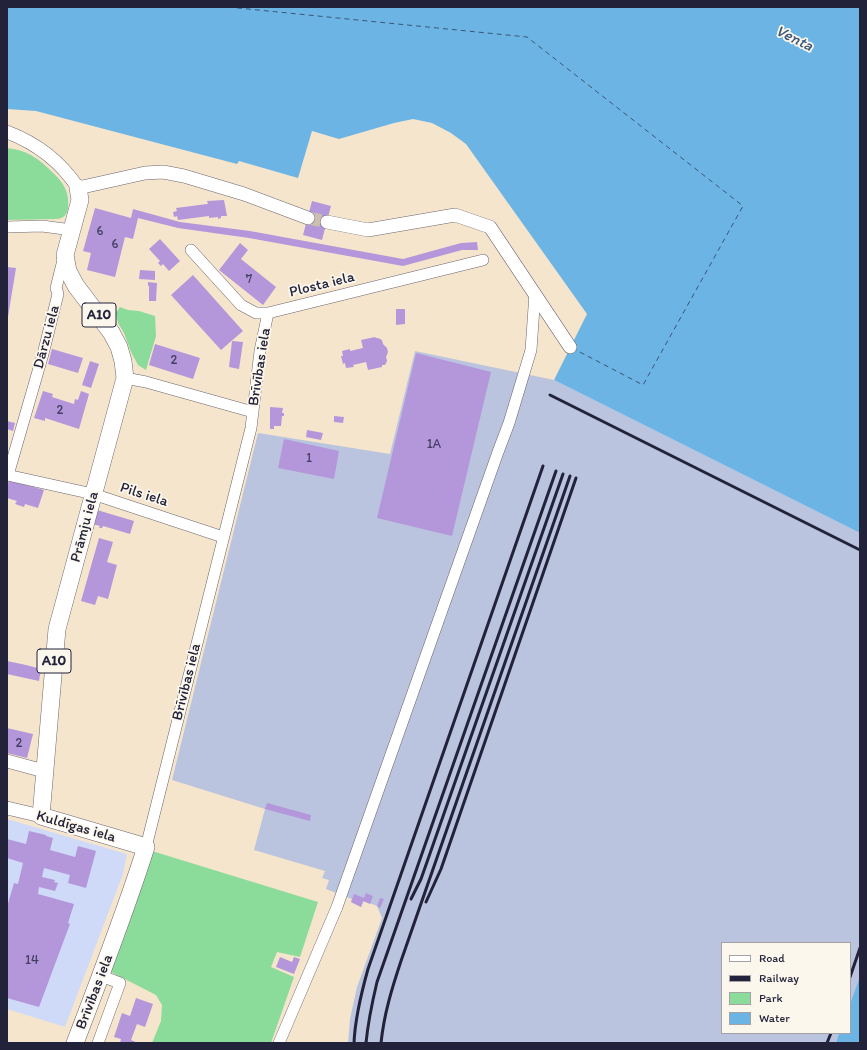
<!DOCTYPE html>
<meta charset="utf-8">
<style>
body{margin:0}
#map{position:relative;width:867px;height:1050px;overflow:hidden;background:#f6e5cd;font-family:Itim,sans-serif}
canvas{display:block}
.frame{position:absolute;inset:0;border:8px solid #22223b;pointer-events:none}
.legend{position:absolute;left:721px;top:942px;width:130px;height:92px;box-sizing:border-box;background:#fbf7ec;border:1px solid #a4a2a5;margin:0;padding:5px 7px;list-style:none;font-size:12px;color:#22223b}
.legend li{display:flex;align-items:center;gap:8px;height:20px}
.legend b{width:20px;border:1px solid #a4a2a5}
</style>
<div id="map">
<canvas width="867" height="1050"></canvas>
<div class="frame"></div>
<ul class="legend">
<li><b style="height:5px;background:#fff"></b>Road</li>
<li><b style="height:5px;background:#22223b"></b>Railway</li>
<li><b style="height:11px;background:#8bdb9a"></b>Park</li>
<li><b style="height:11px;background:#6cb4e4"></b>Water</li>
</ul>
</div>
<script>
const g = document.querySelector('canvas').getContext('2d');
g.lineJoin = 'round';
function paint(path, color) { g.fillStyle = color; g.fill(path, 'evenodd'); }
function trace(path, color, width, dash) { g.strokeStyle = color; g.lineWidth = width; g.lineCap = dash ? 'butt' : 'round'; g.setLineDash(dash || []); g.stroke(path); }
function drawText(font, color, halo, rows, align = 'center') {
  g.font = font + ' Itim,sans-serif'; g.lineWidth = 3.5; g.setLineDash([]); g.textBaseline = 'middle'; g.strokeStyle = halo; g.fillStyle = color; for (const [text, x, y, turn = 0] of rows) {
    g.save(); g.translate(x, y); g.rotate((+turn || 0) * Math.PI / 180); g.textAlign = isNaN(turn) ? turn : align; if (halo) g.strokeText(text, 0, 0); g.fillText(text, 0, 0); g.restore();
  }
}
paint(new Path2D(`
 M 7,819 L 127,854 L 123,874 L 65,1027 L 7,1009 Z`), '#cfdaf9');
paint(new Path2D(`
 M 415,351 L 554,380 L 860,533 L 860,976 L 850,1004 L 850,943 L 722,943 L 722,1033 L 839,1033 L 836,1043 L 348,1043 L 350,1019 L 357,987 L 382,918 L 377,906 L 364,901 L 361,907 L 351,902 L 352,899 L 326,889 L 329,880 L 322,878 L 325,871 L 254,850 L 265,809 L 172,780 L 258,433 L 390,454 Z`), '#bac4de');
paint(new Path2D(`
 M 7,148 C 25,150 35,156 48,168 C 61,180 70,189 68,208 C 67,215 63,219 56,219 L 7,220 Z
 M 120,307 L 128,310 L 139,311 L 155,316 L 156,336 L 146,370 L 138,365 L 131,352 L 124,333 L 118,323 L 116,313 Z
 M 152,851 L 318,902 L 300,957 L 277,952 L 271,967 L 294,977 L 271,1043 L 152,1043 L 161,1021 L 162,1005 L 156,995 L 111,972 Z`), '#8bdb9a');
paint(new Path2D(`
 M 7,7 L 860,7 L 860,533 L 554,380 L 587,314 L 466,144 L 451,133 L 432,123 L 413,119 L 394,123 L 339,139 L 312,131 L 298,178 L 239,161 L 237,164 L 36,111 L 7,109 Z
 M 860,976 L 860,1043 L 836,1043 L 839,1033 L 850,1033 L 850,1004 Z`), '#6cb4e4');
trace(new Path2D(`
 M 228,7 L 527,37 L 743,206 L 643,385 L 576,350`), '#3c5576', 1, [5, 4]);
paint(new Path2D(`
 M 224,200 L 227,216 L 221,216 L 221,218 L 218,219 L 218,217 L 209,218 L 209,216 L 178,220 L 177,216 L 174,217 L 173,212 L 177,211 L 176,208 L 207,204 L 208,204 L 207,201 Z
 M 312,201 L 331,206 L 322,240 L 303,235 Z
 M 95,208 L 131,218 L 133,209 L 180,222 L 250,231 L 403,259 L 461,243 L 477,242 L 478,250 L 462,250 L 403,266 L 249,238 L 178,228 L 138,218 L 133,239 L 125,237 L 115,277 L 87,270 L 91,253 L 83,251 Z
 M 160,239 L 180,261 L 169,271 L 163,264 L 161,266 L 158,263 L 160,261 L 149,249 Z
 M 240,243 L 248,250 L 241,259 L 276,287 L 263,305 L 219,270 Z
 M 7,267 L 16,268 L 8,317 L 7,317 Z
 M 140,270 L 155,271 L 155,280 L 139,279 Z
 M 193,275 L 243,331 L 221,350 L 171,295 Z
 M 148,282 L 157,283 L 156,301 L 149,301 L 149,286 L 148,286 Z
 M 396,309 L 405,309 L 405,324 L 396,325 Z
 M 375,337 L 376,338 L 378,338 L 382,340 L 383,344 L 387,348 L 388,352 L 386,357 L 387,361 L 385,365 L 382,365 L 382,367 L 368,370 L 366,362 L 353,365 L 354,367 L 346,368 L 345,363 L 343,364 L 341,356 L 343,356 L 342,351 L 350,349 L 350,351 L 363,348 L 361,340 Z
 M 232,341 L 243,342 L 239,369 L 229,367 Z
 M 155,344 L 200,358 L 193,379 L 149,365 Z
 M 52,349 L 83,358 L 78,373 L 48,364 Z
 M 416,353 L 491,372 L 452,536 L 377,518 Z
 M 90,361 L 99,364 L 91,388 L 82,385 Z
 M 43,391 L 53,394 L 52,397 L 74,404 L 75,399 L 78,400 L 81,391 L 89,394 L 79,429 L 45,418 L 45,421 L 34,418 Z
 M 270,407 L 283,408 L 282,413 L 284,413 L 284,416 L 282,416 L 281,426 L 274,426 L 274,429 L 270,429 Z
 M 334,416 L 344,417 L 343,423 L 334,422 Z
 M 7,421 L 15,423 L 13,431 L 7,429 Z
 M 307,430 L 323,433 L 321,440 L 306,437 Z
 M 284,439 L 339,451 L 334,479 L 278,468 Z
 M 9,480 L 44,490 L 38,508 L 25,504 L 24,507 L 15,504 L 17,501 L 7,498 L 7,487 Z
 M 97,510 L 134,521 L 130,534 L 103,526 L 102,528 L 99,528 L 100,526 L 93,524 Z
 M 99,538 L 113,542 L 107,562 L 117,565 L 108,599 L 98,596 L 95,605 L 81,601 Z
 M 7,661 L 26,665 L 41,669 L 39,681 L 7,674 Z
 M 7,728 L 33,734 L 27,758 L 7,753 Z
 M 267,803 L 311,815 L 310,821 L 265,809 Z
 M 29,831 L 46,835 L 46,836 L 53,838 L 50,850 L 75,857 L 78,846 L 96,851 L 86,888 L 68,883 L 70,875 L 44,868 L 42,877 L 55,880 L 54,882 L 58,883 L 55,891 L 39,887 L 38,894 L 74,904 L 68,923 L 70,924 L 39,1007 L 7,998 L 7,907 L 14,883 L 18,884 L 23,863 L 7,858 L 7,839 L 26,844 Z
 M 366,893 L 373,896 L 370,904 L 363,901 L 361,907 L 351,902 L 354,894 L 364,898 Z
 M 380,898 L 384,899 L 380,908 L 377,906 Z
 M 280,957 L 292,962 L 294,957 L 300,959 L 294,974 L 276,967 Z
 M 136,998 L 153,1004 L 145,1027 L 137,1024 L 131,1040 L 138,1043 L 120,1043 L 121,1039 L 114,1037 L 122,1013 L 130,1016 Z`), '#b397da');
trace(new Path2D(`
 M 308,218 L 327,222`), '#ccbeb0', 13, [13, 6]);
const minor = new Path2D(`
 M 7,227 L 42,226 L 72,230
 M 191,250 L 241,305 L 256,313 L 268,313 L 483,260
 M 125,378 L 146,382 L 253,412
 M 7,475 L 93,494 L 223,537
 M 8,475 L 43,354 L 58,294 L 56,288 L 63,260
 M 146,847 L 251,428 L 260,351 L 268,313
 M 98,1043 L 120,983 L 101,976
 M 279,1043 L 337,907 L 498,452 L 509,423 L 531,350 L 535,293`);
const tertiary = new Path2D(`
 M 7,132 C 36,143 61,162 78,188 L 145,173 L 163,172 L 184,176 L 244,194 L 308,218
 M 327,222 L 368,230 L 455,215 L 490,227 L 570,347
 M 7,761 L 44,771
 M 7,808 L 41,816`);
const primary = new Path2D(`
 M 75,1043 C 100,978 125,913 146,847 L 41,816 L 57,629 L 125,378 L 123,361 L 119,347 L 111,332 L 76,286 L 68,271 L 65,255 L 80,200 L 78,188`);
trace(minor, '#6c666e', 12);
trace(tertiary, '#6c666e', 14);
trace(primary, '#6c666e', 18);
trace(minor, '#fff', 11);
trace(tertiary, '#fff', 13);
trace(primary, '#fff', 17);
trace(new Path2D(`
 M 550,395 L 860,550
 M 411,899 L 421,879 L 427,862 L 563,474
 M 426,902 L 441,869 L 576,478
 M 850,977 L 860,948
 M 354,1043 C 355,1018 361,994 368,969 L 543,466
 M 366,1043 C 368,1022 372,1003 377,982 L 556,471
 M 381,1043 C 384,1014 392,988 401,961 L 570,476
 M 827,1043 L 831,1033`), '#22223b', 3);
drawText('13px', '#463f63', null, [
 ["6",100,232],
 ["6",115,245],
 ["7",249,280],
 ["2",174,361],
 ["2",60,411],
 ["1A",434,445],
 ["1",309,459],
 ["2",19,744],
 ["14",32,961]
]);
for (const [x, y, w] of [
 [99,315,34],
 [54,661,34]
]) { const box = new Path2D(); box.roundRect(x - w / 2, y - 12, w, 24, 3); g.fillStyle = '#fbf7ec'; g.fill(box); trace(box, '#22223b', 1); }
drawText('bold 14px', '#22223b', null, [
 ["A10",99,315],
 ["A10",54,661]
]);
drawText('15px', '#22223b', '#fbf7ec', [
 ["Plosta iela",322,285,-14],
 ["Dārzu iela",47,337,-75],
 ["Brīvības iela",260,367,-81],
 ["Pils iela",144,495,18],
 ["Prāmju iela",85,527,-75],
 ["Brīvības iela",187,682,-76],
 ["Kuldīgas iela",76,827,16],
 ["Brīvības iela",95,992,-69]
]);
drawText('italic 16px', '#3c5576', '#fbf7ec', [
 ["Venta",794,39,26]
]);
</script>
